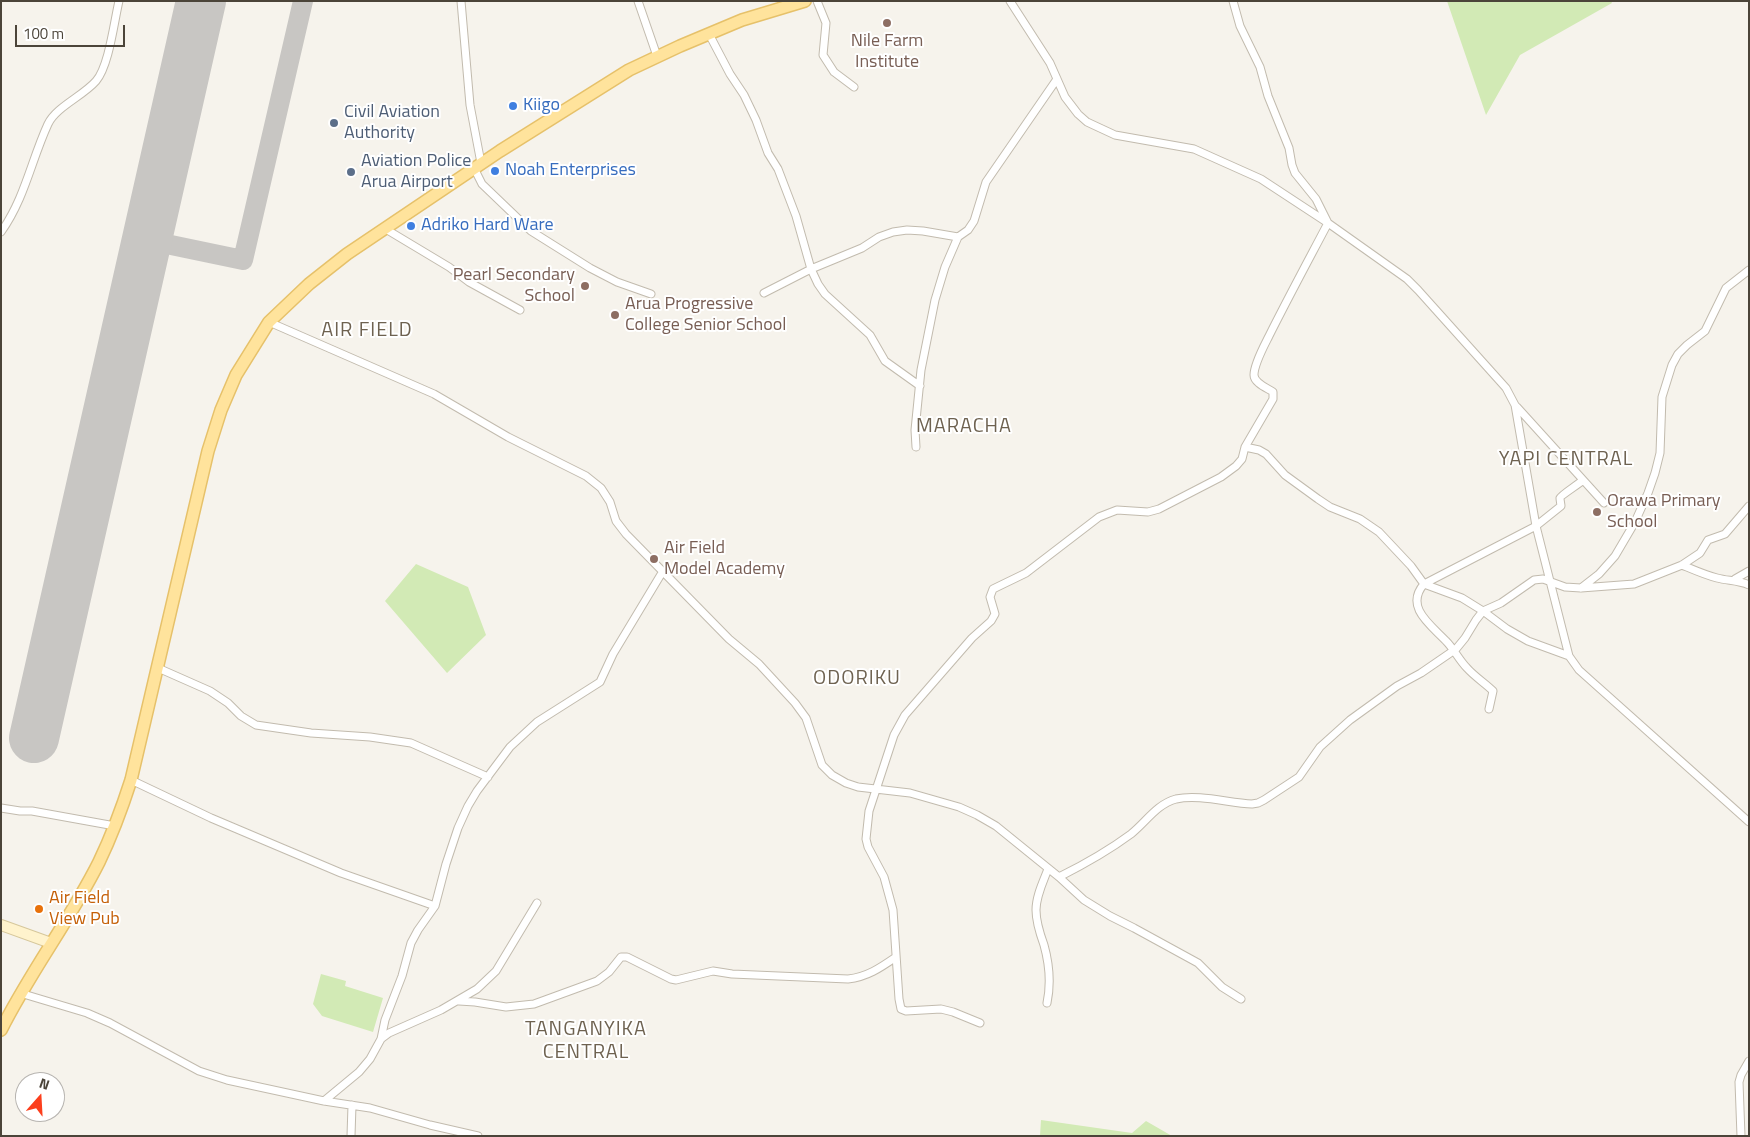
<!DOCTYPE html>
<style>
body{margin:0}
#map{position:relative;width:1750px;height:1137px;overflow:hidden;background:#f6f3ec;font-family:"Titillium Web",sans-serif}
canvas{display:block}
.frame{position:absolute;inset:0;border:2px solid #4b4439;pointer-events:none}
.north{position:absolute;left:15px;top:1072px;width:50px;height:50px;box-sizing:border-box;background:#fff;border:1px solid #b7b4b0;border-radius:50%;rotate:19deg;font-size:14px;font-weight:700;line-height:20px;text-align:center;color:#4b4439}
.north::after{content:'';display:block;margin:auto;width:18px;height:22px;background:#fc3f1d;clip-path:polygon(50% 0,100% 100%,50% 72%,0 100%)}
.scale{position:absolute;left:15px;top:25px;width:110px;height:22px;box-sizing:border-box;border:2px solid #4b4439;border-top:0;padding-left:6px;font-size:15px;line-height:18px;white-space:nowrap;color:#4b4439;-webkit-text-stroke:4px #fff;paint-order:stroke}
</style>
<div id="map">
<canvas width="1750" height="1137"></canvas>
<div class="frame"></div>
<div class="north">N</div>
<div class="scale">100 m</div>
</div>
<script>
const g = document.querySelector('canvas').getContext('2d');
g.lineJoin = 'round';
function paint(path, color) { g.fillStyle = color; g.fill(path, 'evenodd'); }
function trace(path, color, width, dash) { g.strokeStyle = color; g.lineWidth = width; g.lineCap = dash ? 'butt' : 'round'; g.setLineDash(dash || []); g.stroke(path); }
function drawText(font, color, halo, rows, align = 'center') {
  g.font = font + ' "Titillium Web",sans-serif'; g.lineWidth = 4; g.setLineDash([]); g.textBaseline = 'middle'; g.strokeStyle = halo; g.fillStyle = color; for (const [text, x, y, turn = 0] of rows) {
    g.save(); g.translate(x, y); g.rotate((+turn || 0) * Math.PI / 180); g.textAlign = isNaN(turn) ? turn : align; if (halo) g.strokeText(text, 0, 0); g.fillText(text, 0, 0); g.restore();
  }
}
paint(new Path2D(`
 M 1447,1 L 1611,1 L 1612,3 L 1520,55 L 1486,115 Z
 M 416,564 L 468,587 L 486,635 L 447,673 L 385,601 Z
 M 321,974 L 346,981 L 345,986 L 383,998 L 373,1032 L 322,1016 L 313,1004 Z
 M 1041,1120 L 1132,1133 L 1146,1121 L 1172,1136 L 1040,1136 Z`), '#d2eab5');
trace(new Path2D(`
 M 147,240 L 243,260 L 303,1`), '#c8c6c3', 20);
trace(new Path2D(`
 M 34,738 L 201,1`), '#c8c6c3', 50);
const street = new Path2D(`
 M 461,1 L 470,105 L 481,163
 M 638,1 L 657,56
 M 817,1 L 826,23 L 823,55 L 834,72 L 854,87
 M 1010,1 L 1050,63 L 1065,97 L 1078,114 L 1087,122 L 1115,135 L 1194,149 L 1261,179 L 1328,223 L 1407,279 L 1418,290 L 1506,388 L 1515,405 L 1536,526 L 1569,656 L 1579,670 L 1749,822
 M 709,34 L 730,74 L 744,95 L 756,120 L 768,153 L 778,169 L 796,216 L 811,269 L 818,284 L 825,294 L 870,335 L 885,361 L 920,386
 M 474,168 L 482,184 L 531,231 L 590,268 L 617,282 L 651,294
 M 384,228 L 449,267 L 469,282 L 520,310
 M 1,232 C 25,198 31,161 48,124 C 56,107 83,96 96,81 C 109,66 114,22 119,1
 M 764,293 L 811,269 L 862,248 L 879,237 L 893,232 L 907,230 L 923,231 L 958,237
 M 269,322 L 434,394 L 508,437 L 586,476 L 601,488 L 610,502 L 616,521 L 626,534 L 729,639 L 759,664 L 795,703 L 806,718 L 822,765 L 832,775 L 846,783 L 858,787 L 910,793 L 959,807 L 977,815 L 996,826 L 1059,877 L 1084,900 L 1110,916 L 1134,928 L 1198,963 L 1222,987 L 1241,999
 M 1517,407 L 1604,503
 M 916,447 L 915,430 L 921,370 L 935,300 L 945,267 L 958,237 L 968,230 L 974,221 L 986,182 L 1057,79
 M 1245,447 L 1259,450 L 1266,454 L 1285,475 L 1318,499 L 1330,507 L 1360,519 L 1379,532 L 1411,566 L 1424,584 L 1536,526 L 1561,506 C 1561,504 1560,501 1560,498 C 1561,495 1579,484 1583,480
 M 1682,565 C 1694,570 1705,575 1717,578 C 1728,581 1738,580 1749,585
 M 1735,579 L 1749,571
 M 1581,588 L 1599,574 L 1615,556 L 1635,522 L 1648,493 L 1655,473 L 1660,453 L 1662,397 L 1672,365 L 1678,354 L 1687,345 L 1705,331 L 1726,288 L 1749,270
 M 158,668 L 210,691 L 228,703 L 241,716 L 256,725 L 311,733 L 370,737 L 411,743 L 488,777
 M 1489,709 L 1493,691 C 1485,683 1475,677 1467,668 C 1459,660 1454,649 1446,641 C 1431,625 1404,607 1424,584 L 1462,598 L 1483,611 L 1507,629 L 1528,641 L 1569,656
 M 131,780 L 211,818 L 341,873 L 435,906 L 446,864 L 458,828 L 468,806 L 477,791 L 510,747 L 537,722 L 600,682 L 613,654 L 663,571
 M 1,808 L 20,811 L 32,811 L 115,826
 M 1059,877 C 1085,864 1108,851 1131,834 C 1146,822 1157,804 1176,799 C 1199,794 1229,803 1252,804 L 1258,803 L 1264,800 L 1299,777 L 1320,747 L 1350,720 L 1397,686 L 1421,673 L 1456,649 L 1465,638 L 1476,620 L 1483,611 L 1501,603 L 1534,580 L 1543,579 L 1565,587 L 1581,588 L 1634,584 L 1682,565 L 1700,553 L 1708,540 L 1725,534 L 1749,506
 M 20,993 L 87,1013 L 110,1023 L 199,1071 L 227,1080 L 324,1101 L 370,1108 L 430,1125 L 478,1136
 M 459,1001 L 475,1002 L 506,1007 L 534,1004 L 597,981 L 609,972 L 621,957 L 627,957 L 671,979 L 676,980 L 713,971 L 732,974 L 848,979 C 867,977 880,968 896,957
 M 1047,1003 C 1051,984 1049,963 1044,945 C 1040,934 1036,922 1036,910 C 1036,896 1043,882 1048,869
 M 980,1023 L 953,1012 L 941,1009 L 906,1011 L 901,1009 L 899,999 L 893,910 L 884,877 L 868,847 L 866,839 L 869,811 L 894,735 L 905,715 L 972,638 L 991,621 L 995,614 L 990,597 L 993,589 L 1026,573 L 1099,517 L 1117,510 L 1148,512 L 1159,509 L 1221,477 L 1236,466 L 1242,459 L 1245,447 L 1273,399 L 1273,392 C 1267,388 1254,383 1254,375 C 1254,364 1264,346 1269,336 C 1288,298 1308,261 1328,223 L 1316,199 L 1295,173 L 1292,165 L 1289,148 L 1268,96 L 1260,67 L 1240,26 L 1233,1
 M 381,1039 L 389,1033 L 441,1010 L 477,989 L 496,971 L 537,903
 M 324,1101 L 359,1072 L 370,1059 L 381,1039 L 385,1020 L 402,976 L 411,943 L 418,930 L 435,906
 M 351,1136 L 352,1105
 M 1741,1136 L 1739,1082 L 1741,1075 L 1749,1061`);
const secondary = new Path2D(`
 M 1,925 L 51,943`);
const primary = new Path2D(`
 M 1,1030 C 30,972 70,920 99,862 C 112,835 122,808 131,780 L 208,451 L 221,410 L 236,375 L 269,322 L 309,284 L 347,254 L 500,151 L 629,70 L 680,46 L 742,20 L 805,1`);
trace(street, '#c2bbae', 9);
trace(secondary, '#d6c79b', 12);
trace(primary, '#e6c16a', 14);
trace(street, '#fff', 7);
trace(secondary, '#fff3cd', 10);
trace(primary, '#ffe39c', 11);
for (const [x, y, r, color] of [
 [887,23,5,"#8d6e63"],
 [513,106,5,"#3f7fe0"],
 [334,123,5,"#5c6f8a"],
 [495,171,5,"#3f7fe0"],
 [351,172,5,"#5c6f8a"],
 [411,226,5,"#3f7fe0"],
 [585,286,5,"#8d6e63"],
 [615,315,5,"#8d6e63"],
 [1597,512,5,"#8d6e63"],
 [654,559,5,"#8d6e63"],
 [39,909,5,"#e8710a"]
]) { const dot = new Path2D(); dot.arc(x, y, r, 0, 2 * Math.PI); g.fillStyle = color; g.fill(dot); trace(dot, '#fff', 2); }
drawText('18px', '#785e54', '#fff', [
 ["Nile Farm",887,42,"center"],
 ["Institute",887,63,"center"],
 ["Pearl Secondary",575,276,"right"],
 ["School",575,297,"right"],
 ["Arua Progressive",625,305],
 ["College Senior School",625,326],
 ["Orawa Primary",1607,502],
 ["School",1607,523],
 ["Air Field",664,549],
 ["Model Academy",664,570]
], 'left');
drawText('18px', '#366cbe', '#fff', [
 ["Kiigo",523,106],
 ["Noah Enterprises",505,171],
 ["Adriko Hard Ware",421,226]
], 'left');
drawText('18px', '#4e5e75', '#fff', [
 ["Civil Aviation",344,113],
 ["Authority",344,134],
 ["Aviation Police",361,162],
 ["Arua Airport",361,183]
], 'left');
drawText('18px', '#c56008', '#fff', [
 ["Air Field",49,899],
 ["View Pub",49,920]
], 'left');
g.letterSpacing = '1px';
drawText('20px', '#6e6250', '#fff', [
 ["AIR FIELD",367,331],
 ["MARACHA",964,427],
 ["YAPI CENTRAL",1566,460],
 ["ODORIKU",857,679],
 ["TANGANYIKA",586,1030],
 ["CENTRAL",586,1053]
]);
g.letterSpacing = '0px';
</script>
